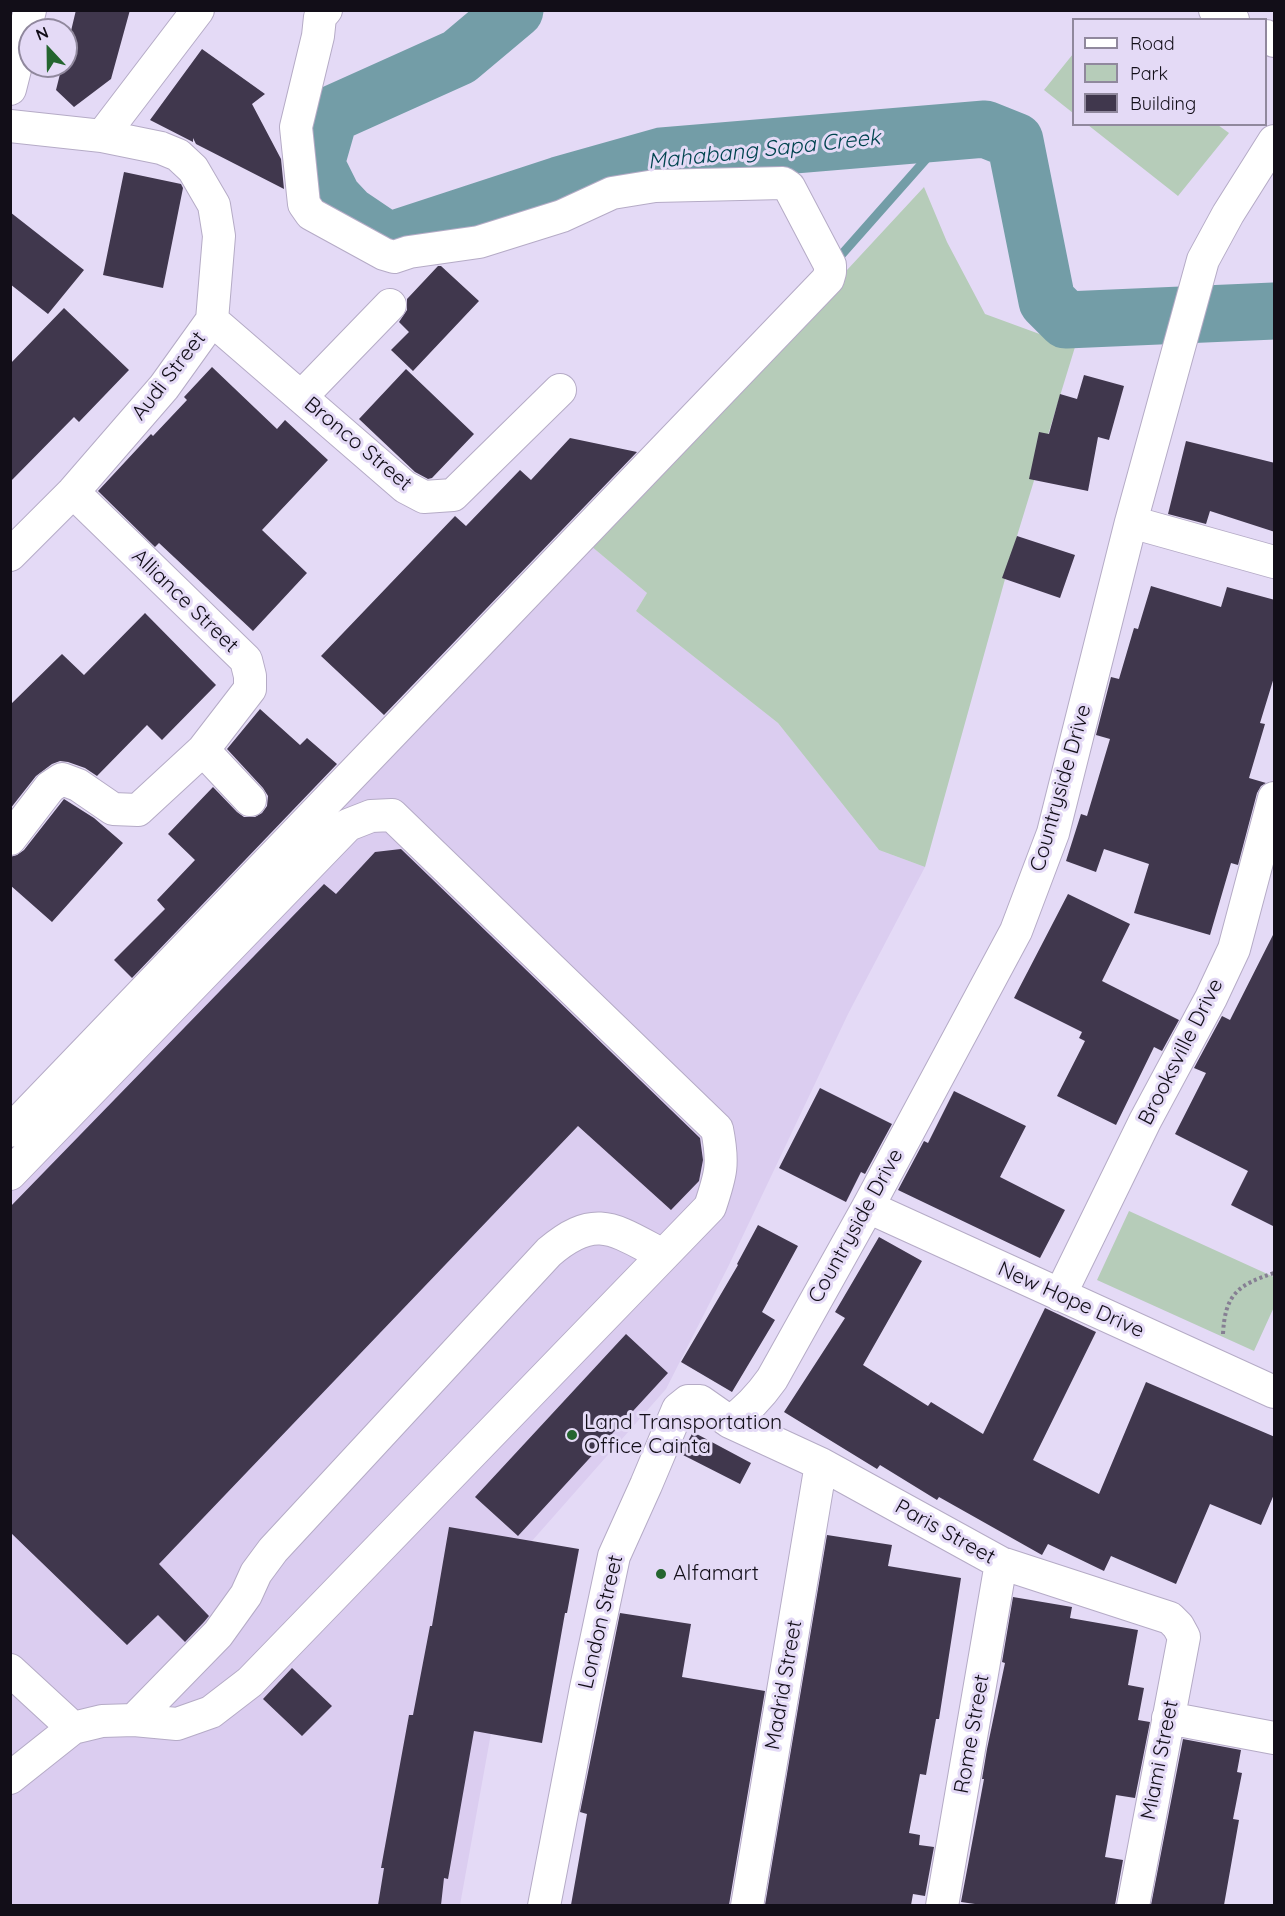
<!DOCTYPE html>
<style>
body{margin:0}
#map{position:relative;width:1285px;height:1916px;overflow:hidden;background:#e4daf6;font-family:Quicksand,sans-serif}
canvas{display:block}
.frame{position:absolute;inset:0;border:12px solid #120e18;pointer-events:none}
.legend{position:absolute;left:1072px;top:18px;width:195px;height:108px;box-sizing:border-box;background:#e4daf6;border:2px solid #90889d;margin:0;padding:8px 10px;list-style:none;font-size:18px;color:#120e18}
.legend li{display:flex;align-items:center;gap:12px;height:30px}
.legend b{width:30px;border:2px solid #90889d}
.north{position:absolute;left:18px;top:18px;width:60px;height:60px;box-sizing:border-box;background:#e4daf6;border:2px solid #90889d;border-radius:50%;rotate:338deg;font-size:16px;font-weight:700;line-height:24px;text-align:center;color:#120e18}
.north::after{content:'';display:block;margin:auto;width:21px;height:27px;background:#24652f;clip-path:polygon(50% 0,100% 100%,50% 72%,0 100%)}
</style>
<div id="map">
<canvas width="1285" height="1916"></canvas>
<div class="frame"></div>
<ul class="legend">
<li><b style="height:8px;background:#fff"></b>Road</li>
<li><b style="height:16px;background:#b6ccb9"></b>Park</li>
<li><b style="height:16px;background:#40374d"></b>Building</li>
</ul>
<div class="north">N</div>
</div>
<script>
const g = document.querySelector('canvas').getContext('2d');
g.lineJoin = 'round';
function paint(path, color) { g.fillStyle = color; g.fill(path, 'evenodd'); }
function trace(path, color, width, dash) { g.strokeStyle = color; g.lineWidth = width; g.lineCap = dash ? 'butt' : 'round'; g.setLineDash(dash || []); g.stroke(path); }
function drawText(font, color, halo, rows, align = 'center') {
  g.font = font + ' Quicksand,sans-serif'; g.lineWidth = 6; g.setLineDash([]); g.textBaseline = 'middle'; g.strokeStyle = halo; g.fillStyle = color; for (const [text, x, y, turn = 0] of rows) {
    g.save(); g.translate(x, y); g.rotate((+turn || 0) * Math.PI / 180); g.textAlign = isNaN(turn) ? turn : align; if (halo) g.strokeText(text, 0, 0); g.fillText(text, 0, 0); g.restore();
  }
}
paint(new Path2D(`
 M 591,546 L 647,593 L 636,611 L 778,723 L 879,850 L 925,867 L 848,1014 L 729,1265 L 666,1389 L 524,1550 L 460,1905 L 11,1905 L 10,1149 Z`), '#dbcdf0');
paint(new Path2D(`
 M 1073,54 L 1073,113 L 1044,90 Z
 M 1088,125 L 1218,125 L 1229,133 L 1178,196 Z
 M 924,187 L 947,242 L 985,314 L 1075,347 L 1017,536 L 925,867 L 879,850 L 778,723 L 636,611 L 647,593 L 591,546 Z
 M 1129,1211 L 1274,1277 L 1274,1307 L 1254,1351 L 1097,1280 Z`), '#b6ccb9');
trace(new Path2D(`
 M 835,262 L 950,132`), '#739da7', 9);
trace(new Path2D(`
 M 515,10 L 459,57 L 330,115 L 316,164 L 333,198 L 348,214 L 388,241 L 559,185 L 662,156 L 985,129 L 1015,141 L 1047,301 L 1066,320 L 1274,311`), '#739da7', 57);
paint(new Path2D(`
 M 76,10 L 130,10 L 111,79 L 74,107 L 56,90 L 62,66 L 66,66 L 66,52 Z
 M 202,49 L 265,94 L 252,104 L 281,159 L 284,189 L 196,144 L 193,138 L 193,142 L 150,120 Z
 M 124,172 L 181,184 L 183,188 L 163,288 L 103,275 Z
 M 10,212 L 84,270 L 48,314 L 10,284 Z
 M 438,266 L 441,266 L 479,301 L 413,371 L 391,350 L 409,332 L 399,322 L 407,310 L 407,299 Z
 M 64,308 L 129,370 L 79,422 L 74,417 L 10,482 L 10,364 Z
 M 212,367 L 277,429 L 285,420 L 328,460 L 262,530 L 307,573 L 253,631 L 159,543 L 155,547 L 98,491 L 151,434 L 153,436 L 187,400 L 184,397 Z
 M 406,369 L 474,434 L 432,478 L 428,479 L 415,472 L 359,419 Z
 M 1084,375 L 1124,386 L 1109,440 L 1098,437 L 1088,491 L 1029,479 L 1039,432 L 1049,434 L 1060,394 L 1077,399 Z
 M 570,438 L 637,452 L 384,715 L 321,656 L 455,516 L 466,526 L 520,470 L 531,480 Z
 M 1186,441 L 1275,463 L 1275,532 L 1210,511 L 1206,524 L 1168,514 Z
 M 1017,536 L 1075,555 L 1060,598 L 1002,578 Z
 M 1151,586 L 1221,607 L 1227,587 L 1275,600 L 1275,674 L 1260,723 L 1265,724 L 1249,778 L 1266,783 L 1261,786 L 1257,793 L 1238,865 L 1231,863 L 1210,935 L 1134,913 L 1149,864 L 1104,849 L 1096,872 L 1066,861 L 1081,814 L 1087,816 L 1110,739 L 1096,735 L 1111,677 L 1119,679 L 1134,628 L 1138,629 Z
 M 145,613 L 216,685 L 162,740 L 147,725 L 97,776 L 85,768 L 68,762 L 60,761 L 52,764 L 36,776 L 10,809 L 10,705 L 62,654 L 84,675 Z
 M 260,709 L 300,745 L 307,738 L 337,764 L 132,978 L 114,960 L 165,909 L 157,900 L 195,860 L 168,834 L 213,787 L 237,812 L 244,817 L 255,817 L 262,813 L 267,806 L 268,796 L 263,788 L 227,749 Z
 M 64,799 L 94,818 L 123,843 L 52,922 L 10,885 L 10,857 L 17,855 L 24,850 Z
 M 401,849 L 700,1138 L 703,1160 L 699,1181 L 671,1210 L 578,1126 L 159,1564 L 209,1616 L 204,1622 L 185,1642 L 158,1615 L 127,1645 L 10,1532 L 10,1207 L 324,884 L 336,894 L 375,852 Z
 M 1068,894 L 1130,924 L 1102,981 L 1179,1020 L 1162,1051 L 1154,1047 L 1116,1125 L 1057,1096 L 1085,1041 L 1079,1038 L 1082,1032 L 1014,998 Z
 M 1275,931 L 1275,1227 L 1231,1205 L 1248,1171 L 1175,1134 L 1206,1073 L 1194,1068 L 1222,1016 L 1230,1020 Z
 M 820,1088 L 892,1124 L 865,1174 L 861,1172 L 846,1202 L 779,1168 Z
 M 954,1091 L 1026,1126 L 1000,1177 L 1065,1210 L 1040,1258 L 898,1190 L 924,1141 L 928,1143 Z
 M 758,1225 L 798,1246 L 762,1312 L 775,1320 L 732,1392 L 681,1362 L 738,1265 L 737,1264 Z
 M 879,1237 L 922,1261 L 863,1365 L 928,1406 L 931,1402 L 983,1434 L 1045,1308 L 1096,1332 L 1033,1460 L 1099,1494 L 1146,1382 L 1275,1437 L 1275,1492 L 1261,1525 L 1210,1504 L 1176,1584 L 1111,1556 L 1104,1571 L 1048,1544 L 1042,1555 L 939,1497 L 937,1500 L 880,1465 L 877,1469 L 784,1412 L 845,1318 L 835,1312 Z
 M 626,1334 L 668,1373 L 518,1536 L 475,1497 Z
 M 693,1432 L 751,1463 L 740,1484 L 681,1454 Z
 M 449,1527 L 579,1549 L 567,1613 L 565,1613 L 542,1743 L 474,1731 L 448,1879 L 444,1878 L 441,1905 L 378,1905 L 384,1868 L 381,1868 L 409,1715 L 413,1715 L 430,1626 L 432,1626 Z
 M 827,1535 L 892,1545 L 888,1566 L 961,1578 L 939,1719 L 936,1719 L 926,1775 L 920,1774 L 909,1833 L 920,1835 L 919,1845 L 934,1847 L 925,1896 L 913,1894 L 911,1905 L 765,1905 Z
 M 1013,1597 L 1072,1607 L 1070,1618 L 1138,1630 L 1128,1685 L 1144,1688 L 1138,1720 L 1150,1722 L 1135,1798 L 1116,1795 L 1105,1857 L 1123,1860 L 1115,1905 L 982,1905 L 961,1902 L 984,1779 L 982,1779 L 987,1749 L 1005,1663 L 1002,1662 Z
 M 620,1613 L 691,1624 L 682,1677 L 765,1691 L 729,1905 L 571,1905 L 587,1814 L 580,1812 Z
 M 292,1668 L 332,1706 L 302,1736 L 263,1699 Z
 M 1183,1739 L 1241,1750 L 1237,1772 L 1242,1773 L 1233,1819 L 1239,1820 L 1224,1905 L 1151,1905 Z`), '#40374d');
const minor = new Path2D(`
 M 1215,10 L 1233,20
 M 1266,36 L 1274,41
 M 10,89 L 30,10
 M 10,126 L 102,136 L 161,148 L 178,155 L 193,169 L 214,205 L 219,236 L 212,320 L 164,387 L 73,492 L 10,555
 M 102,136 L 198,10
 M 212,320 L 405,487 L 424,497 L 453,495 L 560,390
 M 301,397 L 390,305
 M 1131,522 L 1274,562
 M 203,750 L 250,800
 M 10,839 L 50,787 L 62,779 L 78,785 L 113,809 L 138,810 L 203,750 L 250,689 L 250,676 L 246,660 L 73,492
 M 10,1131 L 828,279 L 830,272 L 830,265 L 789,187 L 783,183 L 655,186 L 612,193 L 562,216 L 479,242 L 409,252 L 394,257 L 384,254 L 311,214 L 304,204 L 296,127 L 318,36 L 320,17 L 326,10
 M 10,1174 L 348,825 L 371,816 L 392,815 L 717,1129 C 724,1164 721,1174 710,1207 L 250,1682 L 211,1712 L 177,1724 L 134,1720 L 102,1721 L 73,1728 L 10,1778
 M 868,1207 L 1274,1392
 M 1060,1295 L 1145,1121 L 1211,998 L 1234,949 L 1274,798
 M 730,1422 C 747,1410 760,1396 772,1379 L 868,1207 L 1016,931 L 1053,833 L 1131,522 L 1203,260 L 1228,214 L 1274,141
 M 10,1670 L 73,1728
 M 1168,1718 L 1274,1738
 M 134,1720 L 218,1634 L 246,1595 L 256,1573 L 273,1550 L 549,1252 C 596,1212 615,1230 663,1255
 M 544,1906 L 586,1688 L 614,1556 L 646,1485 L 678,1409 L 688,1401 L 700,1401 L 730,1422 L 821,1464 L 1001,1563 L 1170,1618 L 1178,1626 L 1184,1637 L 1133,1906
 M 747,1906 L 821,1464
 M 942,1906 L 1001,1563`);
trace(minor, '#b5abc6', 34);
trace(new Path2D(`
 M 1223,1334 C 1225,1294 1238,1285 1274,1273`), '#867f93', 4, [3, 3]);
trace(minor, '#fff', 32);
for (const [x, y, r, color] of [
 [572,1435,6,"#24652f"],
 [661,1574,6,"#24652f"]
]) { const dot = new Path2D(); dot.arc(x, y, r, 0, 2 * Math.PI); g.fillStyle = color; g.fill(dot); trace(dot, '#e4daf6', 2); }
drawText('21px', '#120e18', '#e4daf6', [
 ["Audi Street",169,376,-52],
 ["Bronco Street",358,444,40],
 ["Alliance Street",185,601,44],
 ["Countryside Drive",1061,788,-74],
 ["Brooksville Drive",1181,1052,-63],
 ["Countryside Drive",856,1226,-61],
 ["New Hope Drive",1071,1300,24],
 ["Paris Street",945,1532,29],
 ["London Street",601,1622,-77],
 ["Madrid Street",784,1685,-80],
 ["Rome Street",972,1734,-80],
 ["Miami Street",1160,1760,-79]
]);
drawText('21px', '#120e18', '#e4daf6', [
 ["Land Transportation",584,1423],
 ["Office Cainta",584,1447],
 ["Alfamart",673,1574]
], 'left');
drawText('italic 22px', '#00444f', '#e4daf6', [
 ["Mahabang Sapa Creek",764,150,-6]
]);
</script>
